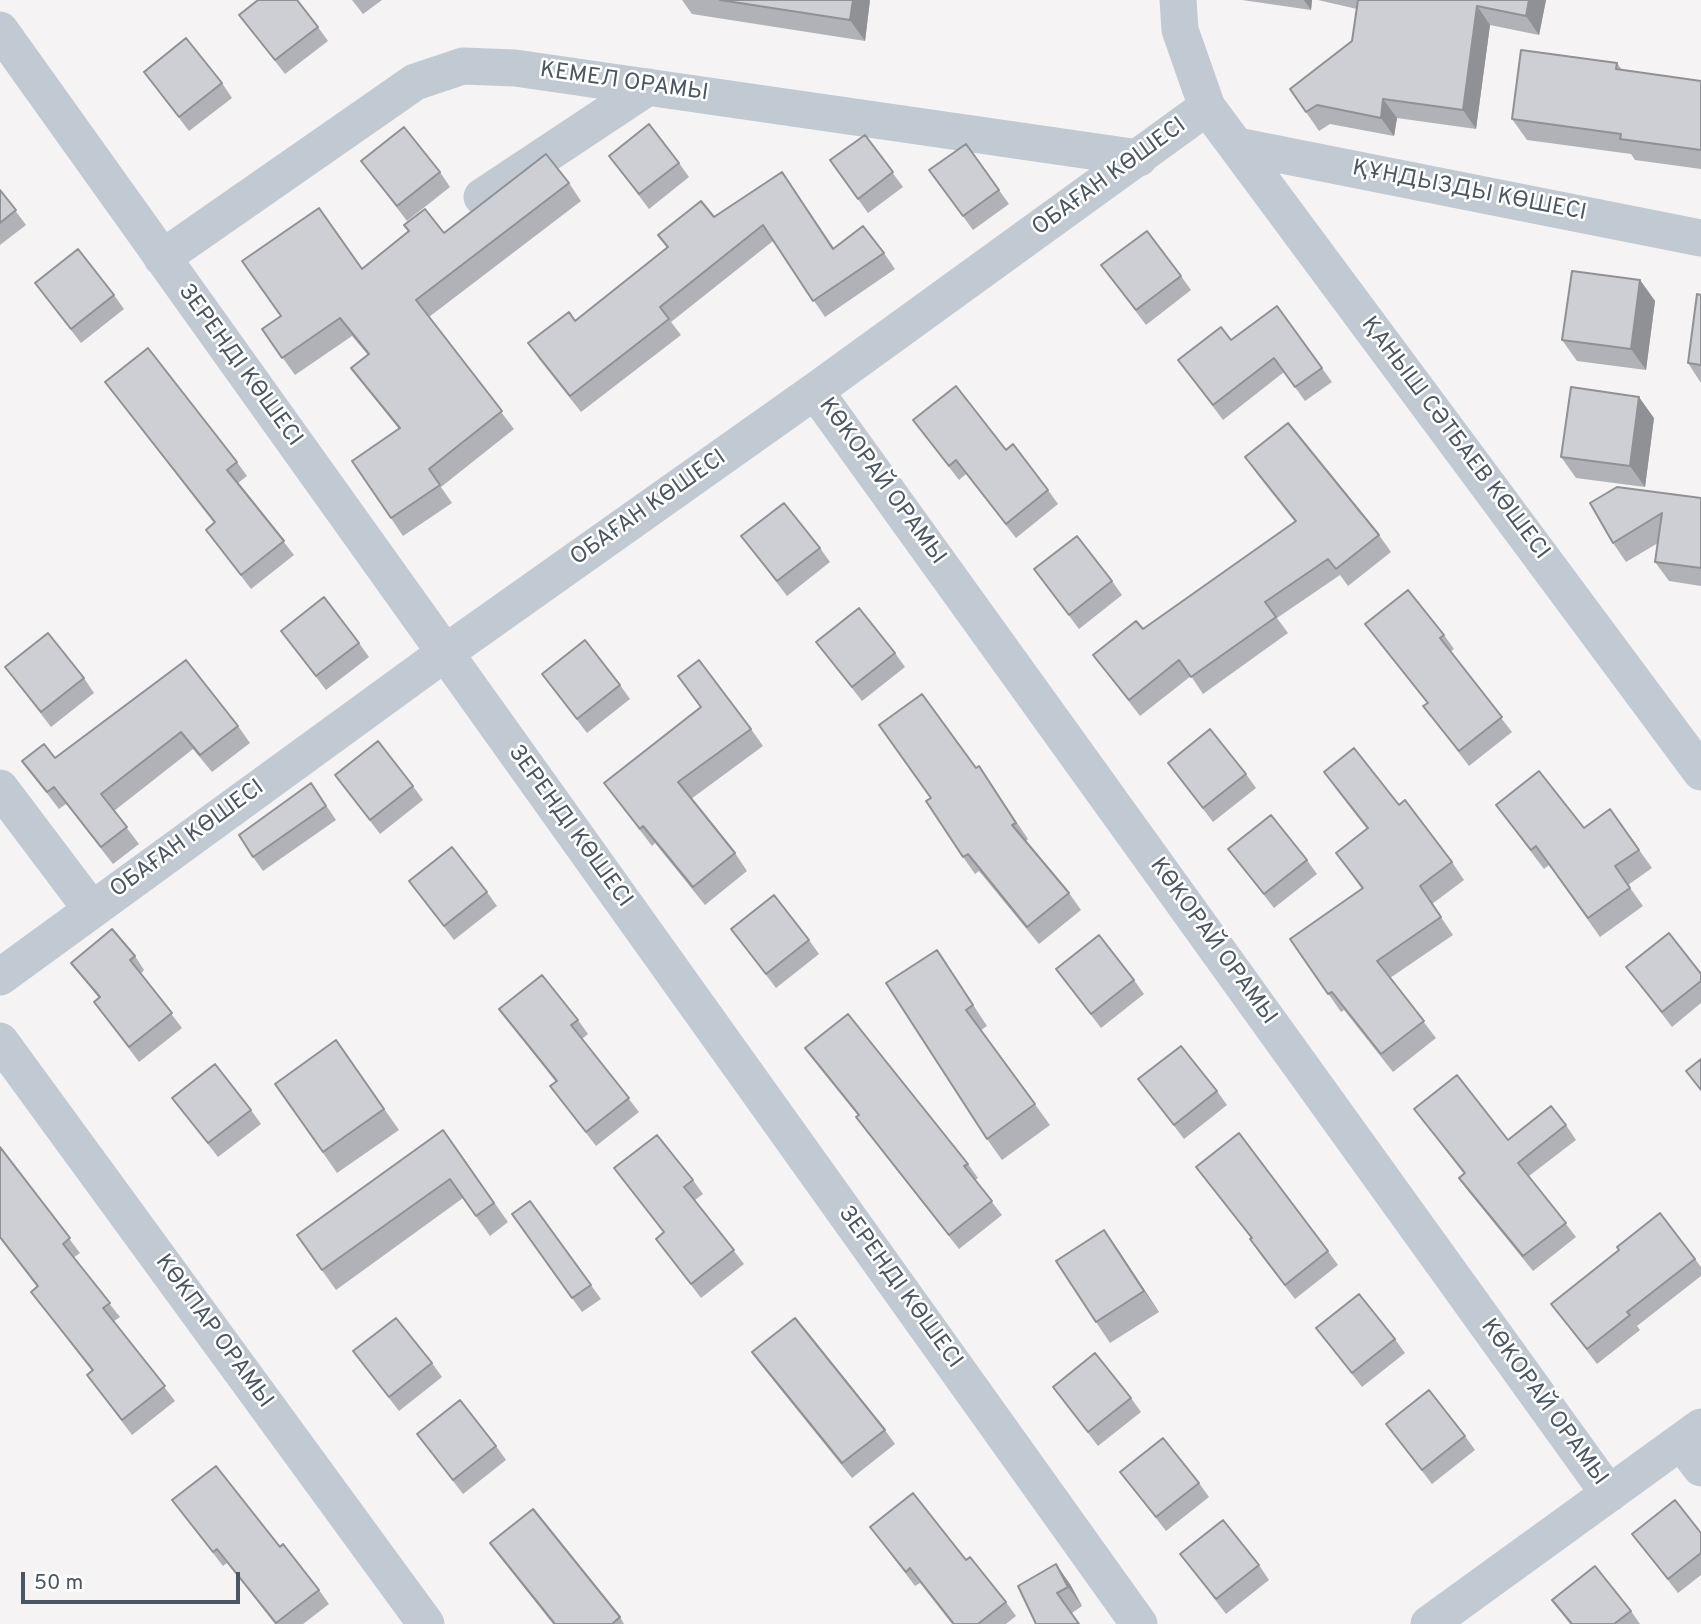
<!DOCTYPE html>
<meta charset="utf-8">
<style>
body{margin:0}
#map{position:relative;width:1701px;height:1624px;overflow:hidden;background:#f5f3f3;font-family:Overpass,sans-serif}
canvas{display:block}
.scale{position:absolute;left:21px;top:1572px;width:219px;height:32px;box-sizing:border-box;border:4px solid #4a5661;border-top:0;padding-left:9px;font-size:21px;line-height:24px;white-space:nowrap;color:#4a5661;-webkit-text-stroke:5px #fff;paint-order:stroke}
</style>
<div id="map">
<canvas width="1701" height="1624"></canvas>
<div class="scale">50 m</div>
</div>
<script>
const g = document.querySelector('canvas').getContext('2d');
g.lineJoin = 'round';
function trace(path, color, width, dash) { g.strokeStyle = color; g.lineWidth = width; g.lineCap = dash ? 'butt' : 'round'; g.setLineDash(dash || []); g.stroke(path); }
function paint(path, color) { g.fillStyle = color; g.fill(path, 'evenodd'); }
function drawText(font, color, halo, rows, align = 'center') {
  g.font = font + ' Overpass,sans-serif'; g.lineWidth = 5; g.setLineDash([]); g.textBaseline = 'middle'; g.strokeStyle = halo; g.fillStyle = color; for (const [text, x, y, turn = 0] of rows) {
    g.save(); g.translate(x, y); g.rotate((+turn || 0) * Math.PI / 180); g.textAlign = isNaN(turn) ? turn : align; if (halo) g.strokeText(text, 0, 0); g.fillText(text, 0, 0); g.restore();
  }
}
trace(new Path2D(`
 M 1178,0 L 1180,30 L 1207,107 L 1701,772
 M 0,30 L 1139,1624
 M 1237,146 L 1701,238
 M 482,197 L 648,87
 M 162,258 L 415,82 L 463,66 L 515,68 L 1139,158
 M 815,391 L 1609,1494
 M 0,788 L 92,910
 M 0,977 L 445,653 L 815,391 L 1207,107
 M 0,1041 L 426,1624
 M 1681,1442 L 1701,1468
 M 1429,1624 L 1701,1427`), '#c1cad2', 37);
paint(new Path2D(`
 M 352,0 L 382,0 L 363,14 Z
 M 682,0 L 870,0 L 865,41 L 692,14 Z
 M 1242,0 L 1312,0 L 1311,10 Z
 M 1318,0 L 1546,0 L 1539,35 L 1490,25 L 1476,129 L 1397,118 L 1394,136 L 1330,124 L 1319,131 L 1290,89 L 1352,41 L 1357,9 Z
 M 239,15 L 318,27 L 328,41 L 285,74 Z
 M 1617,63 L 1622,70 L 1701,81 L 1701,169 L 1635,160 L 1631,154 L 1527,140 L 1512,119 Z
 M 144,72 L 222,83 L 232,98 L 189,131 Z
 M 865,135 L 903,187 L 868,213 L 830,160 Z
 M 966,144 L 1009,204 L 973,230 L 929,170 Z
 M 609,156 L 679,163 L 689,177 L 649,209 Z
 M 361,161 L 440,172 L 450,187 L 407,221 Z
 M 782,172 L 834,248 L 884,253 L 895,269 L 825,317 L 773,241 L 671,322 L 681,335 L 581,412 L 539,359 L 528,343 L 575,321 L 667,248 L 658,235 L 714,217 Z
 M 569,183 L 581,201 L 429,317 L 514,429 L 441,487 L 452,503 L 403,536 L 352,461 L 399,429 L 364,385 L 351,368 L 368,355 L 352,336 L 295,375 L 262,329 L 281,316 L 362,269 L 444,233 Z
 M 0,190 L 26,225 L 0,245 Z
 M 1101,265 L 1181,276 L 1191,290 L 1146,325 Z
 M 1640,280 L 1655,301 L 1646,370 L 1577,361 L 1562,340 Z
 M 35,283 L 114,295 L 124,309 L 81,343 Z
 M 1701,295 L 1701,383 L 1688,363 Z
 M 1277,306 L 1332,382 L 1305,401 L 1284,372 L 1223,420 L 1178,360 L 1231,340 Z
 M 105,382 L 237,462 L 247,476 L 238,483 L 294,555 L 251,589 L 206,530 L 214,523 Z
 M 1654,418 L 1645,487 L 1576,478 L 1561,457 Z
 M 913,420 L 1006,450 L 1048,490 L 1058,504 L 1016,538 L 966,474 L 959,480 Z
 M 1245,457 L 1379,535 L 1391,552 L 1348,586 L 1340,575 L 1277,618 L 1288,633 L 1203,694 L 1191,676 L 1140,716 L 1093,655 L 1143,629 L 1295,522 L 1257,474 Z
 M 1701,498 L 1701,586 L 1669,581 L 1655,562 L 1658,543 L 1626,562 L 1613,543 L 1590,503 Z
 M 741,536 L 820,548 L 830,562 L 787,596 Z
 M 1034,569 L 1112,581 L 1122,595 L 1079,629 Z
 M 1365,624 L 1444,635 L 1454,649 L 1450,652 L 1512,732 L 1469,766 L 1423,706 L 1427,703 Z
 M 281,631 L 359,643 L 369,657 L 326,690 Z
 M 816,642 L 895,653 L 905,667 L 862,701 Z
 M 186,660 L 238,726 L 250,743 L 212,772 L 193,749 L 114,811 L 139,844 L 113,864 L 66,804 L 59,809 L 22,761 L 55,758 Z
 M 5,667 L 84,678 L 94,693 L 51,727 Z
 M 542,674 L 620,685 L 630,699 L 587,733 Z
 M 678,676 L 751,729 L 763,746 L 691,799 L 735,853 L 747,871 L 705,905 L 655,843 L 652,846 L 604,783 L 700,707 Z
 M 1168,763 L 1246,774 L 1256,788 L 1213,822 Z
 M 979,766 L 1028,839 L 1026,841 L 1069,893 L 1081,910 L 1039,944 L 979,871 L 975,874 L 963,857 L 976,768 Z
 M 1324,772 L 1399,805 L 1452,862 L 1464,880 L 1432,904 L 1453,935 L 1390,978 L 1436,1038 L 1393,1072 L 1344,1010 L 1341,1012 L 1290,939 L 1362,889 L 1336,853 L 1367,829 L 1336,789 Z
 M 335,775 L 413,786 L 423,800 L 380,834 Z
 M 311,783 L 336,820 L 263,871 L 253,857 Z
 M 1496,805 L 1584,828 L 1610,809 L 1652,868 L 1628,885 L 1643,906 L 1600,937 L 1549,865 L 1544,869 L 1509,823 Z
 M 1228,849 L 1307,860 L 1317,874 L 1274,908 Z
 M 409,881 L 487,892 L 497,906 L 454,940 Z
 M 731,929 L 809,940 L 819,954 L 776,988 Z
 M 135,956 L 144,970 L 141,974 L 182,1028 L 139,1062 L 94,1002 L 99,998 L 71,963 Z
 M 1626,967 L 1701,974 L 1701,1003 L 1672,1027 Z
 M 1056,969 L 1134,980 L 1144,994 L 1101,1028 Z
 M 951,971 L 987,1026 L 981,1030 L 1050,1125 L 1002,1160 L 987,1139 Z
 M 499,1009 L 578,1020 L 588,1034 L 582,1039 L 639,1112 L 596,1146 L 550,1086 L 556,1082 Z
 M 336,1040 L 399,1130 L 337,1173 L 275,1084 Z
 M 805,1048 L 968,1164 L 978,1178 L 975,1180 L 1002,1215 L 959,1249 L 866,1131 L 856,1117 L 858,1115 Z
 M 1138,1079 L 1217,1091 L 1227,1105 L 1184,1139 Z
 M 172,1098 L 251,1110 L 261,1124 L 218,1157 Z
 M 1414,1109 L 1508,1140 L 1566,1125 L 1576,1140 L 1529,1176 L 1576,1237 L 1533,1271 L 1469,1192 L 1459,1178 L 1464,1174 Z
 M 443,1130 L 508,1222 L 490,1236 L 463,1198 L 336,1290 L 297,1235 Z
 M 0,1147 L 80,1253 L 73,1258 L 120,1317 L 114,1321 L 175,1401 L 132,1435 L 87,1375 L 92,1371 L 31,1292 L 37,1287 L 0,1238 Z
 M 1196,1167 L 1328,1251 L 1338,1265 L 1295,1299 L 1260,1254 L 1250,1239 L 1251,1238 Z
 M 614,1168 L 693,1180 L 703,1194 L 695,1200 L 744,1264 L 701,1298 L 656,1239 L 664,1233 Z
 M 530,1201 L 601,1299 L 582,1312 L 512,1214 Z
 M 1104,1230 L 1159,1312 L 1110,1343 L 1096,1322 Z
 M 1619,1250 L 1695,1259 L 1701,1267 L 1701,1276 L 1637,1326 L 1640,1330 L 1597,1364 L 1551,1304 Z
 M 1316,1328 L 1395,1339 L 1405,1353 L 1362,1387 Z
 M 353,1351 L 432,1363 L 442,1377 L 399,1411 Z
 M 752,1352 L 885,1430 L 895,1444 L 852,1478 L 762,1366 Z
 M 1053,1387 L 1131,1398 L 1141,1412 L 1098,1446 Z
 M 1386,1424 L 1465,1436 L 1475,1450 L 1432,1484 Z
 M 417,1434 L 496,1446 L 506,1460 L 463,1494 Z
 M 1120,1472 L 1199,1483 L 1209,1497 L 1166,1531 Z
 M 172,1500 L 280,1547 L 319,1590 L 329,1604 L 303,1624 L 275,1624 L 227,1563 L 223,1566 Z
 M 870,1527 L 966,1560 L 1006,1602 L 1016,1616 L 1006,1624 L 952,1624 L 920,1583 L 915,1586 Z
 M 1701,1533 L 1701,1575 L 1678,1593 L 1632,1534 Z
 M 490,1543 L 620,1617 L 624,1624 L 553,1624 L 500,1557 Z
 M 1180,1554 L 1259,1565 L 1269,1580 L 1226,1614 Z
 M 1070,1584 L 1082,1606 L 1072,1613 L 1018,1586 Z
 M 1552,1600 L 1631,1611 L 1640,1624 L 1570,1624 Z`), '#b0b2b7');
paint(new Path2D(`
 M 853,0 L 870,0 L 865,41 L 850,20 Z
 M 1304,0 L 1312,0 L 1311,10 Z
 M 1529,0 L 1546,0 L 1539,35 L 1526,16 Z
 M 1477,6 L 1490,25 L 1476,129 L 1463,110 Z
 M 1383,99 L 1397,118 L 1394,136 L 1381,118 Z
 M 1640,280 L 1655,301 L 1646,370 L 1631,349 Z
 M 1639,397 L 1654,418 L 1645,487 L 1630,466 Z
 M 1104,1230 L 1119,1251 L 1159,1312 L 1144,1291 Z
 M 1056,1564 L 1070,1584 L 1082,1606 L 1068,1587 Z`), '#909195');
const building = new Path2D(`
 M 258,0 L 297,0 L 318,27 L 275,60 L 239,15 Z
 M 720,0 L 853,0 L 850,20 Z
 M 1358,0 L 1529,0 L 1526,16 L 1477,6 L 1463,110 L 1383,99 L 1381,118 L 1317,105 L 1306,112 L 1290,89 L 1352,41 Z
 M 186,38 L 222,83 L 179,117 L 144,72 Z
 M 1521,50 L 1617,63 L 1616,69 L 1701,81 L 1701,150 L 1620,139 L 1621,134 L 1512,119 Z
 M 649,124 L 679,163 L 639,194 L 609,156 Z
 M 404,127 L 440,172 L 397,206 L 361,161 Z
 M 865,135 L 893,172 L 858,199 L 830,160 Z
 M 966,144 L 999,190 L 963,216 L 929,170 Z
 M 546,154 L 569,183 L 416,300 L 502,411 L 429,469 L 440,485 L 391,518 L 352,461 L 400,428 L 351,368 L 369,354 L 340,318 L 282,358 L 262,329 L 281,316 L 242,261 L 319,208 L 362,269 L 409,231 L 404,225 L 425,209 L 444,233 Z
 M 782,172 L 833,249 L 863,226 L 884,253 L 813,301 L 763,225 L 660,307 L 669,319 L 570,396 L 528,343 L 569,312 L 575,321 L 668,247 L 658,235 L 701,201 L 714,217 Z
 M 0,190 L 16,210 L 0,223 Z
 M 1147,231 L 1181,276 L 1136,310 L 1101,265 Z
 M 78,249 L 114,295 L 71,329 L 35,283 Z
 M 1572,271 L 1640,280 L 1631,349 L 1562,340 Z
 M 1697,294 L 1701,295 L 1701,365 L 1688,363 Z
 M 1277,306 L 1322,368 L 1295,387 L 1274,358 L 1213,405 L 1178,360 L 1221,327 L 1231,340 Z
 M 148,348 L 237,462 L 227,470 L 284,541 L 241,575 L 206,530 L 215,522 L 105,382 Z
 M 956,386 L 1006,450 L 1013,444 L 1048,490 L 1006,524 L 956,460 L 949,466 L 913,420 Z
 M 1571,387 L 1639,397 L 1630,466 L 1561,457 Z
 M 1288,423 L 1379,535 L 1336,569 L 1328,559 L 1265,602 L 1276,617 L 1191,677 L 1179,660 L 1129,700 L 1093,655 L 1136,621 L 1143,629 L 1296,521 L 1245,457 Z
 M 1617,487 L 1701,498 L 1701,568 L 1655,562 L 1662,513 L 1613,543 L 1590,503 Z
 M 784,503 L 820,548 L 777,581 L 741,536 Z
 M 1077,536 L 1112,581 L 1069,615 L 1034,569 Z
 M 1408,590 L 1444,635 L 1440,638 L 1502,717 L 1459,751 L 1423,706 L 1428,703 L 1365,624 Z
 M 324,597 L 359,643 L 316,676 L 281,631 Z
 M 859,608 L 895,653 L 852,687 L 816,642 Z
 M 48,633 L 84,678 L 41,712 L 5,667 Z
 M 585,640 L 620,685 L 577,719 L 542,674 Z
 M 186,660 L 238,726 L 200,755 L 181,732 L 101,794 L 127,827 L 101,847 L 54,787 L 47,792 L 22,761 L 44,744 L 55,758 Z
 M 699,660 L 751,729 L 678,782 L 735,853 L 693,887 L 643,826 L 640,829 L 604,783 L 701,707 L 678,676 Z
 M 922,694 L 976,768 L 979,766 L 1016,823 L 1012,825 L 1069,893 L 1027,927 L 968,854 L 963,857 L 926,801 L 931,798 L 879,725 Z
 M 1210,729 L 1246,774 L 1203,808 L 1168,763 Z
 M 378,741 L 413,786 L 370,820 L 335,775 Z
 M 1354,748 L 1399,805 L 1405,800 L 1452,862 L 1420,886 L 1441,917 L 1377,961 L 1424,1021 L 1381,1054 L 1332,992 L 1328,994 L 1290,939 L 1363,888 L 1336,853 L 1368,828 L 1324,772 Z
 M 1539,771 L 1584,828 L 1610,809 L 1639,850 L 1615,866 L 1630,888 L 1588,918 L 1536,846 L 1531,850 L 1496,805 Z
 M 311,783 L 326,806 L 253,857 L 239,835 Z
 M 1271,815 L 1307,860 L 1264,894 L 1228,849 Z
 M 452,847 L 487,892 L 444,926 L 409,881 Z
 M 774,895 L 809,940 L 766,974 L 731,929 Z
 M 112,929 L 135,956 L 130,960 L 172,1013 L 129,1047 L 94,1002 L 100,997 L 71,963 Z
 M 1669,933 L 1701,974 L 1701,981 L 1662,1012 L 1626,967 Z
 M 1099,935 L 1134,980 L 1091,1014 L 1056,969 Z
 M 937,950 L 973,1005 L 966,1010 L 1035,1104 L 987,1139 L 886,983 Z
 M 542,975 L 578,1020 L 571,1025 L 629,1098 L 586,1132 L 550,1086 L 557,1081 L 499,1009 Z
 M 848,1014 L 968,1164 L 964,1166 L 992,1201 L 949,1235 L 856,1117 L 859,1115 L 805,1048 Z
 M 336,1040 L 384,1109 L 323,1152 L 275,1084 Z
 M 1181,1046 L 1217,1091 L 1174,1125 L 1138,1079 Z
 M 1701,1059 L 1701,1090 L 1686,1071 Z
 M 215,1064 L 251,1110 L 208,1143 L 172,1098 Z
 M 1457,1075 L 1508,1140 L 1551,1106 L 1566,1125 L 1518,1163 L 1566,1223 L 1523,1256 L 1459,1178 L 1465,1173 L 1414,1109 Z
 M 443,1130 L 494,1203 L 476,1216 L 450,1179 L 322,1270 L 297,1235 Z
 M 1239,1133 L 1328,1251 L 1285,1285 L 1250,1239 L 1252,1238 L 1196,1167 Z
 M 657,1135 L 693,1180 L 684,1187 L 734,1250 L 691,1284 L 656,1239 L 664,1232 L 614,1168 Z
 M 0,1147 L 70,1238 L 63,1244 L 110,1303 L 103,1308 L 165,1386 L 122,1420 L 87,1375 L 93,1370 L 31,1292 L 38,1286 L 0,1237 Z
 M 530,1201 L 591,1285 L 572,1298 L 512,1214 Z
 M 1660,1213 L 1695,1259 L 1627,1312 L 1630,1315 L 1587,1349 L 1551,1304 L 1619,1250 L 1617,1247 Z
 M 1104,1230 L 1144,1291 L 1096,1322 L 1056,1261 Z
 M 1359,1294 L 1395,1339 L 1352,1373 L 1316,1328 Z
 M 396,1318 L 432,1363 L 389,1397 L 353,1351 Z
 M 795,1318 L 885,1430 L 842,1463 L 752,1352 Z
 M 1095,1353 L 1131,1398 L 1088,1432 L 1053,1387 Z
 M 1429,1390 L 1465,1436 L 1422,1470 L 1386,1424 Z
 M 460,1400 L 496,1446 L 453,1480 L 417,1434 Z
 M 1163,1438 L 1199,1483 L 1156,1517 L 1120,1472 Z
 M 216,1466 L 280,1547 L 283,1544 L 319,1590 L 276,1623 L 217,1549 L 213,1552 L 172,1500 Z
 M 913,1493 L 966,1560 L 970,1557 L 1006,1602 L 978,1624 L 954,1624 L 910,1568 L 906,1572 L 870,1527 Z
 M 1675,1500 L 1701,1533 L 1701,1553 L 1668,1579 L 1632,1534 Z
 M 533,1509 L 620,1617 L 612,1624 L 555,1624 L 490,1543 Z
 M 1223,1520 L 1259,1565 L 1216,1599 L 1180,1554 Z
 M 1056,1564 L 1068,1587 L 1057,1593 L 1079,1624 L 1036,1624 L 1018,1586 Z
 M 1595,1566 L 1631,1611 L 1614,1624 L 1572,1624 L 1552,1600 Z`);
paint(building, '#cdcfd5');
trace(building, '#909195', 2);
drawText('23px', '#4a5661', '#fff', [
 ["КЕМЕЛ ОРАМЫ",624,83,8],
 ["ОБАҒАН КӨШЕСІ",1110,178,-36],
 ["ҚҰНДЫЗДЫ КӨШЕСІ",1469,192,11],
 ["ЗЕРЕНДІ КӨШЕСІ",239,366,54],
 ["ҚАНЫШ СӘТБАЕВ КӨШЕСІ",1454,439,53],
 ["КӨКОРАЙ ОРАМЫ",881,482,54],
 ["ОБАҒАН КӨШЕСІ",649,509,-35],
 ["ЗЕРЕНДІ КӨШЕСІ",569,827,54],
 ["ОБАҒАН КӨШЕСІ",188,840,-36],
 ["КӨКОРАЙ ОРАМЫ",1212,942,54],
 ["ЗЕРЕНДІ КӨШЕСІ",899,1288,54],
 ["КӨКПАР ОРАМЫ",213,1332,54],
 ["КӨКОРАЙ ОРАМЫ",1543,1403,54]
]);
</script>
